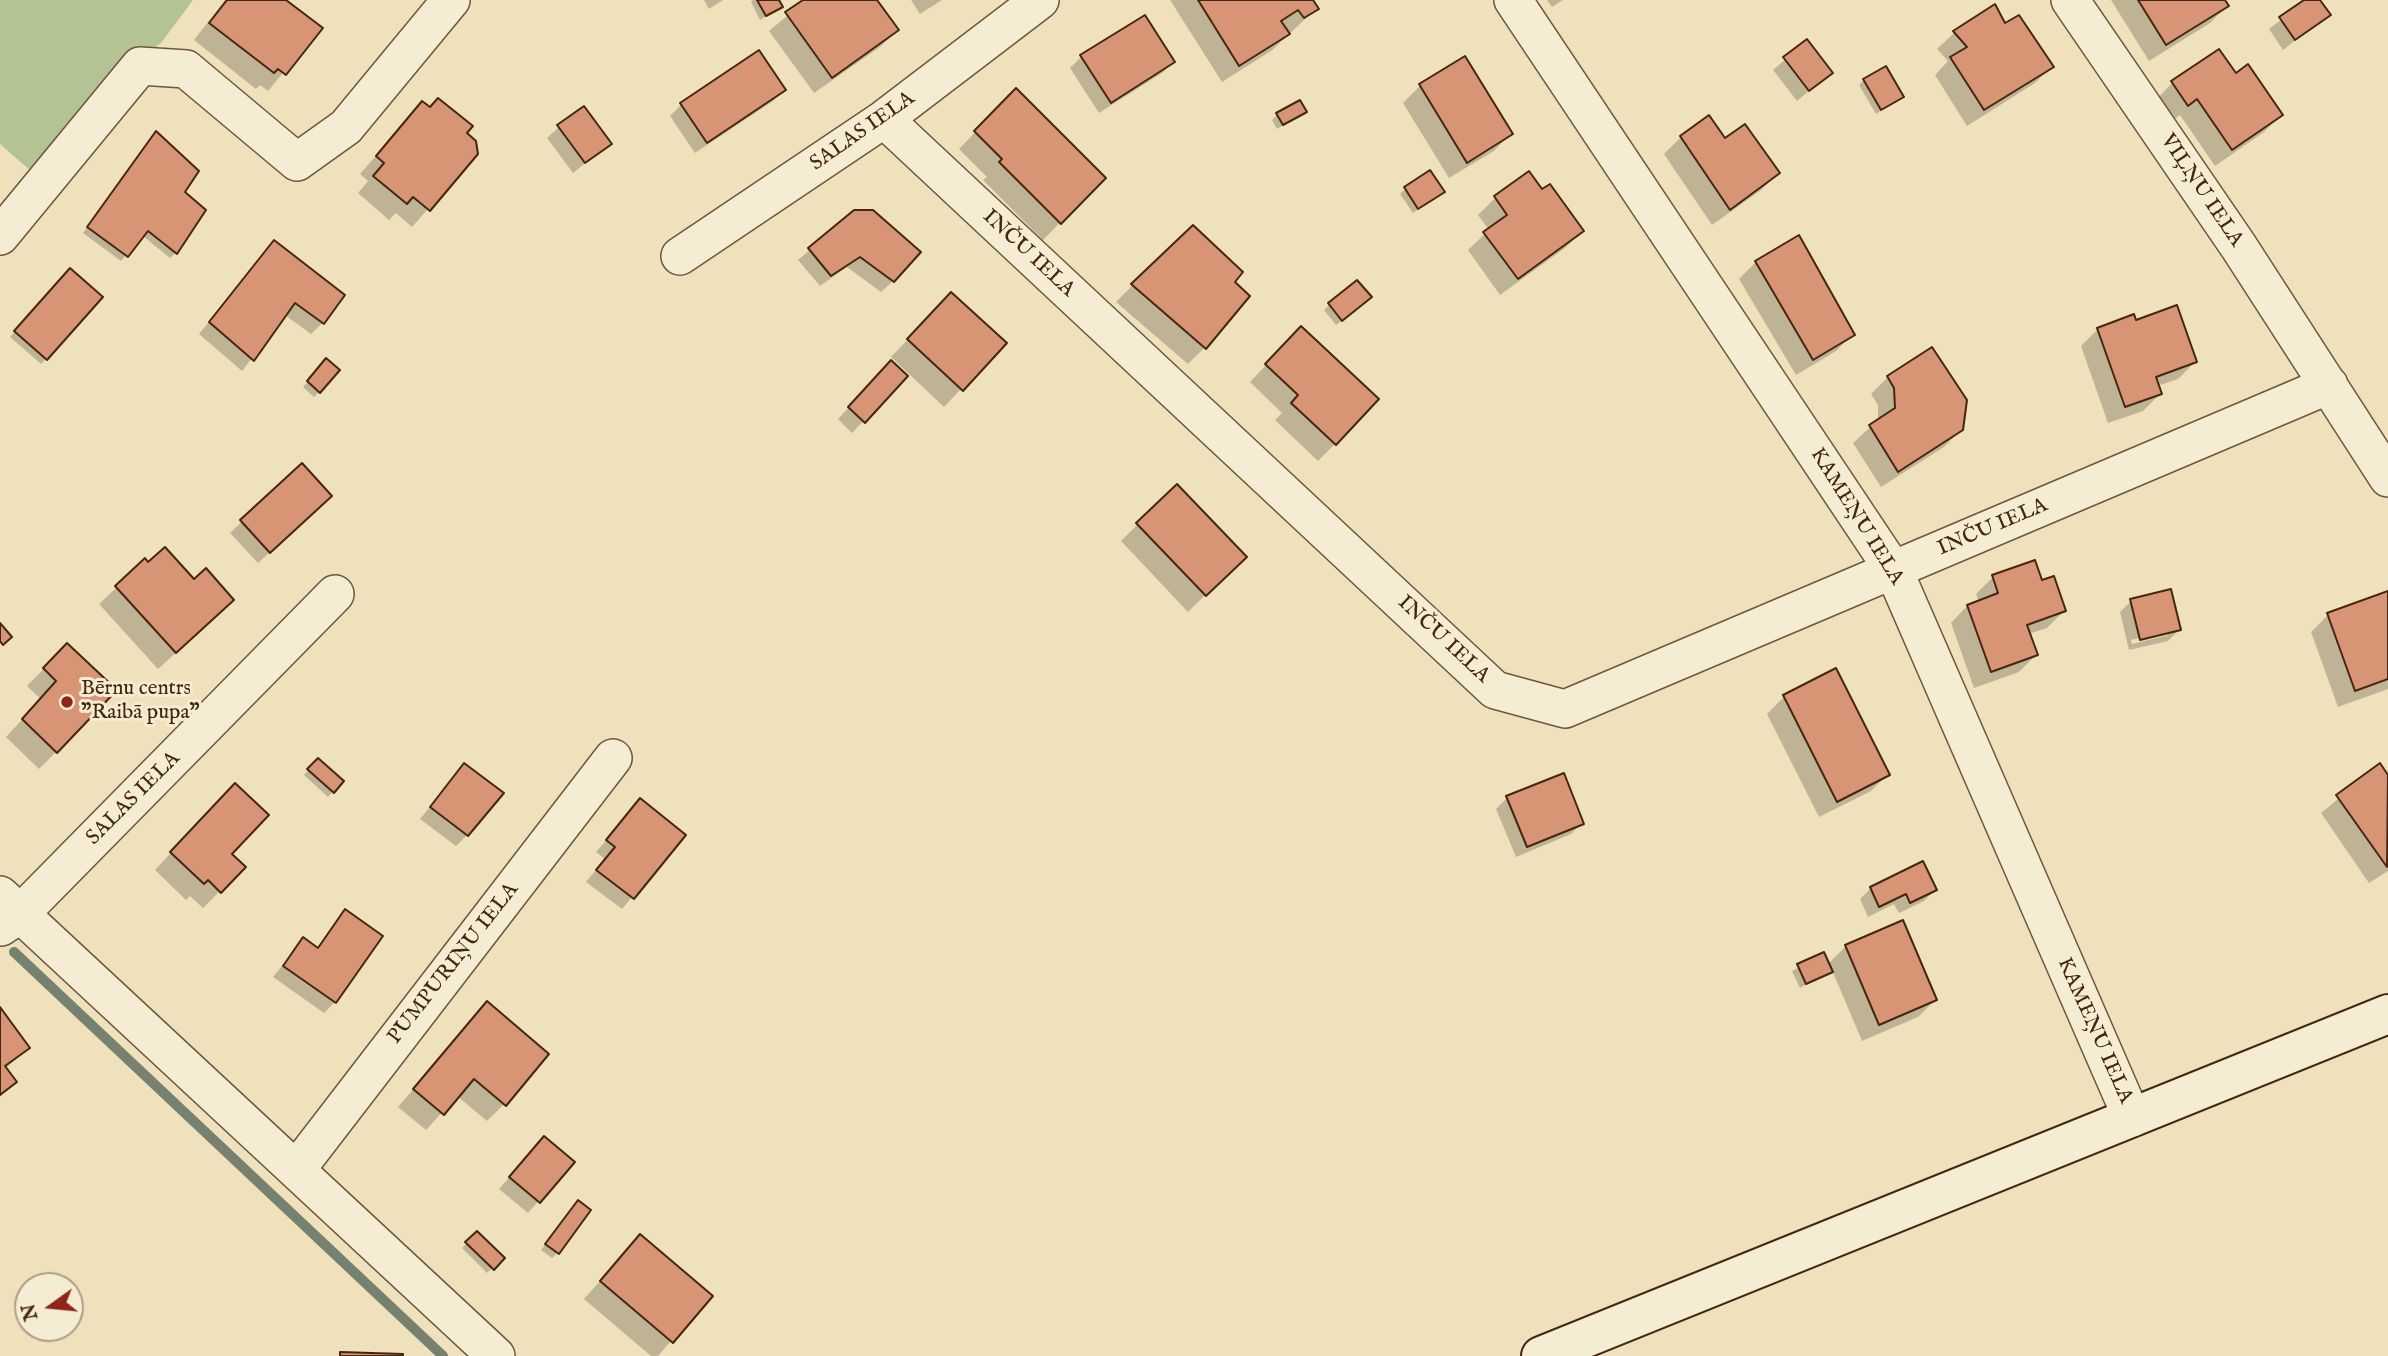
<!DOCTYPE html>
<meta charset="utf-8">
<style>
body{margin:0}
#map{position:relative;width:2388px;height:1356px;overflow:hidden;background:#eee1bb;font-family:"IM FELL English",serif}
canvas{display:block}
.north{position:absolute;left:14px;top:1272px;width:70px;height:70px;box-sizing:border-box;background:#f4ecd3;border:2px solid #ae9d85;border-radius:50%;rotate:255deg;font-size:19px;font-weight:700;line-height:28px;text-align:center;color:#452610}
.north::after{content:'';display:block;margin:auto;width:24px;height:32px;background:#8f2418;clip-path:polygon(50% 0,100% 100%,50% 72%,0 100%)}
</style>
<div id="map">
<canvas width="2388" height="1356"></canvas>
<div class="north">N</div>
</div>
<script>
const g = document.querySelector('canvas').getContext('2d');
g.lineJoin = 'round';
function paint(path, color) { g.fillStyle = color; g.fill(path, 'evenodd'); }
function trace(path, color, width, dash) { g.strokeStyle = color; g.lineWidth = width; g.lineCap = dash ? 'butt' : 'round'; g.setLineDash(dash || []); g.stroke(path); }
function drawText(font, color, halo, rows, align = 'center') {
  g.font = font + ' "IM FELL English",serif'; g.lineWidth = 6; g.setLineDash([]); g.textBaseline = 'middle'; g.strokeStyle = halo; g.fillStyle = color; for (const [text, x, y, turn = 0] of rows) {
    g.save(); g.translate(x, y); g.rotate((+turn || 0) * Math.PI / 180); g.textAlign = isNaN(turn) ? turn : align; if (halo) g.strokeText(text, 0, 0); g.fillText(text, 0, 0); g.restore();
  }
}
paint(new Path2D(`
 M 0,0 L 193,0 L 161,43 L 120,73 L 31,171 L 0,144 Z`), '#b4c393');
paint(new Path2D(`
 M 225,0 L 284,0 L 320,28 L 268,91 L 260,85 L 256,89 L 194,40 Z
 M 704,0 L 723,0 L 709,9 Z
 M 753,0 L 778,0 L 781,7 L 760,20 L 751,2 Z
 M 806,0 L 875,0 L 897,30 L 880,47 L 814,93 L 769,31 Z
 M 911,0 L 942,0 L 920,14 Z
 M 1170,0 L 1311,0 L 1316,9 L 1271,51 L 1222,82 Z
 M 1547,0 L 1563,0 L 1552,7 Z
 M 2111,0 L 2223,0 L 2227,6 L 2210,23 L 2149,61 Z
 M 2307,0 L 2318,0 L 2328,15 L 2283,50 L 2269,29 Z
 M 1994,7 L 2004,25 L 2052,66 L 2035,83 L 1967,126 L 1935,75 L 1948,61 L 1937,49 L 1954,33 Z
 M 1806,42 L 1830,73 L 1797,101 L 1773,70 Z
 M 759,53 L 784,90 L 773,101 L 695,153 L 670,116 L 681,105 Z
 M 1081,57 L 1173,62 L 1162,73 L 1099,113 L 1070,68 Z
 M 1464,58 L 1510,134 L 1494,151 L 1449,178 L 1403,103 L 1420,86 Z
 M 2235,75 L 2281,115 L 2264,132 L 2215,166 L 2180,115 L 2171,121 L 2156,100 L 2172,83 Z
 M 1864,80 L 1902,97 L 1876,114 L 1859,85 Z
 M 1016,90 L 1104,178 L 1043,240 L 983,180 L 987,177 L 959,149 Z
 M 422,103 L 465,133 L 476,154 L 412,227 L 396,213 L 389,220 L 358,193 L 368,181 L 360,174 Z
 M 1305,112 L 1277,129 L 1272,120 L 1277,115 Z
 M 559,127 L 609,144 L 573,173 L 547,138 Z
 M 1681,137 L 1724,140 L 1778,173 L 1761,190 L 1712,225 L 1664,154 Z
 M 151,139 L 183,192 L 175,253 L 170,258 L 143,236 L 121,261 L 83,233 Z
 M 1529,174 L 1542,192 L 1582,231 L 1565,248 L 1500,295 L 1468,250 L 1489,230 L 1478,215 L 1495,198 Z
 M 1405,189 L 1442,192 L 1413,213 L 1400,194 Z
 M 854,212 L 893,281 L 881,292 L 847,267 L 820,286 L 798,260 Z
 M 274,242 L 322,323 L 311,334 L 285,315 L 242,371 L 199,334 Z
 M 1756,262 L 1853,334 L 1836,351 L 1796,375 L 1739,279 Z
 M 65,275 L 101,298 L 41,364 L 10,337 Z
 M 1232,283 L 1205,347 L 1188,364 L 1116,302 L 1133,285 Z
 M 1365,302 L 1336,325 L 1324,310 L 1329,305 Z
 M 935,311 L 1004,343 L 944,407 L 891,357 Z
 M 2135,322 L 2195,362 L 2178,379 L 2157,386 L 2160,394 L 2143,411 L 2108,423 L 2081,346 L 2098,329 Z
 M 1284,346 L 1335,444 L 1318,461 L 1275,420 L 1282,413 L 1250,382 Z
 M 322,366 L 319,392 L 314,397 L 303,387 Z
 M 880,374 L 906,377 L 852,433 L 838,419 Z
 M 1888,377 L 1962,429 L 1944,447 L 1881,487 L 1853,443 L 1878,420 L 1878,405 L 1871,394 Z
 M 302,465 L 319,507 L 258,563 L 230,533 Z
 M 1138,524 L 1244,557 L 1188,612 L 1121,541 Z
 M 145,561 L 194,581 L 215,617 L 158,669 L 99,604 Z
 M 1993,577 L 2041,582 L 2064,611 L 2047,628 L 2028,634 L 2036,655 L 2019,672 L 1974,688 L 1951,623 L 1967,606 L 1979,602 L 1976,594 Z
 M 2388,593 L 2388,689 L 2338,707 L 2311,632 L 2328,615 Z
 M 2131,601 L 2179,630 L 2168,641 L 2129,650 L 2120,612 ZM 2168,631 L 2168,635 L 2132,644 L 2131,640 Z
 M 67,645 L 56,752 L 39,769 L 6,737 L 41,699 L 27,686 Z
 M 1784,697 L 1888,774 L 1871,791 L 1819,817 L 1767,714 Z
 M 318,760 L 342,781 L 328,797 L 304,775 Z
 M 464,765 L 467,835 L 456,846 L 420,819 Z
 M 2379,765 L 2388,778 L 2388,871 L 2369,883 L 2321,813 Z
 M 1563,775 L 1582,823 L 1571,834 L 1516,857 L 1496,809 L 1507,798 Z
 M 640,801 L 683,835 L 622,909 L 586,882 L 605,859 L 596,852 Z
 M 218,802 L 230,854 L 220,891 L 203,908 L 190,896 L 186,900 L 155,870 Z
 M 1871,888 L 1935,890 L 1924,901 L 1899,913 L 1894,904 L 1868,917 L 1860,899 Z
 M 345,912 L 335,1002 L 324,1013 L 273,977 L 303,940 L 316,949 Z
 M 1846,946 L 1935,1000 L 1918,1017 L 1862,1041 L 1832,970 L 1800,988 L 1792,971 L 1823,954 L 1828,964 Z
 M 487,1004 L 504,1104 L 487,1121 L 457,1096 L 426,1130 L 398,1107 Z
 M 0,1010 L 27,1048 L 5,1069 L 14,1082 L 0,1097 Z
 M 544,1138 L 573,1162 L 528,1213 L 499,1189 Z
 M 573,1207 L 557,1253 L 552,1258 L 541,1250 Z
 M 477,1233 L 502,1258 L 487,1273 L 462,1248 Z
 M 640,1236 L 710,1296 L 658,1356 L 651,1356 L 584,1299 Z`), '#0003');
trace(new Path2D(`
 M 14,952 L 443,1356`), '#778170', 10);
const building = new Path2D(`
 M 227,0 L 286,0 L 323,28 L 286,75 L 278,69 L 274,73 L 209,23 Z
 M 757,0 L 779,0 L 783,7 L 766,16 Z
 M 803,0 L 877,0 L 899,30 L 832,78 L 785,12 Z
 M 1198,0 L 1313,0 L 1319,9 L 1304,18 L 1298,10 L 1281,21 L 1290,34 L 1239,66 Z
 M 2138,0 L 2225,0 L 2229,6 L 2166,45 Z
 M 2304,0 L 2320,0 L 2331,15 L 2295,40 L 2279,17 Z
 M 1995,4 L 2005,23 L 2019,15 L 2054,67 L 1984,110 L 1950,57 L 1967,47 L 1953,31 Z
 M 1145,15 L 1175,62 L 1111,103 L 1080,55 Z
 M 1807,39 L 1833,73 L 1809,91 L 1783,57 Z
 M 2219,49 L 2236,73 L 2248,64 L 2283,115 L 2232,150 L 2197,99 L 2188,106 L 2171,81 Z
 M 759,50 L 786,90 L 707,143 L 680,103 Z
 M 1465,56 L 1513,134 L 1467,163 L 1419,84 Z
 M 1886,66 L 1904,97 L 1881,110 L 1863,79 Z
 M 1016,88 L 1106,178 L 1061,224 L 999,162 L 1002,159 L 974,131 Z
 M 438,98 L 473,126 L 467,133 L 476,141 L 478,154 L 430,211 L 413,197 L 407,204 L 373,176 L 384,163 L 376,156 L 422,101 L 430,107 Z
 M 1300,100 L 1307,112 L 1283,125 L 1276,113 Z
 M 584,106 L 612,144 L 585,163 L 557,125 Z
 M 1709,115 L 1725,138 L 1745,124 L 1780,173 L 1730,210 L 1680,136 Z
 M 156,131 L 199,171 L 185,192 L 206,210 L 177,254 L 148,231 L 128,257 L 87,227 Z
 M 1430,170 L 1445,192 L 1418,209 L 1404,187 Z
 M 1529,171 L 1542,189 L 1550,184 L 1584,231 L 1518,279 L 1483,232 L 1507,215 L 1494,196 Z
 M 854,210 L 873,210 L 921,252 L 894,282 L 860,257 L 831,276 L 808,248 Z
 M 1193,225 L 1243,272 L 1235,282 L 1250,296 L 1206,349 L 1131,284 Z
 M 1799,235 L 1855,335 L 1813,360 L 1755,261 Z
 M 274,240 L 345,295 L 324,324 L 295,303 L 254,361 L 209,322 Z
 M 70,268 L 103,297 L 47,360 L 14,331 Z
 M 1357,280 L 1372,297 L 1342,321 L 1328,303 Z
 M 951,292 L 1007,343 L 963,391 L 907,339 Z
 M 2177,305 L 2197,362 L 2156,377 L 2162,394 L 2125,407 L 2097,328 L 2134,314 L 2136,320 Z
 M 1301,326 L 1379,399 L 1336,445 L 1291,403 L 1298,395 L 1265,364 Z
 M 1932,347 L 1967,400 L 1963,430 L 1898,472 L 1869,425 L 1895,408 L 1894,388 L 1887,376 Z
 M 326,358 L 340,370 L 320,393 L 307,381 Z
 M 891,360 L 908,376 L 865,423 L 848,407 Z
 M 302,463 L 332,496 L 270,553 L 240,520 Z
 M 1177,484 L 1247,557 L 1206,596 L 1136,523 Z
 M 165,547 L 194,579 L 206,568 L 234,600 L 176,653 L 115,586 L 145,558 L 148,562 Z
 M 2035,560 L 2042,580 L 2054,576 L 2066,611 L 2027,625 L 2038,655 L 1991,672 L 1967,605 L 1998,593 L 1992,575 Z
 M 2171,589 L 2181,630 L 2140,640 L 2130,599 Z
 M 2388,591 L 2388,679 L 2355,691 L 2327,613 Z
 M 0,623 L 12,637 L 3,645 L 0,641 Z
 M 67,643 L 117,690 L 57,753 L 22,719 L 56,681 L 43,668 Z
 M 1836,668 L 1890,775 L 1837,802 L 1783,695 Z
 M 318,758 L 344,781 L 334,793 L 307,769 Z
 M 464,763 L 504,793 L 468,836 L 430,807 Z
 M 2380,763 L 2388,775 L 2387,867 L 2336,795 Z
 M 1564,773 L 1584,824 L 1527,847 L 1506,796 Z
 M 235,783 L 269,815 L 232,854 L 246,867 L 221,893 L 208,880 L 204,884 L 170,852 Z
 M 640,798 L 686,835 L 634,899 L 596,870 L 615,847 L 606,840 Z
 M 1923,861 L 1937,890 L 1910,903 L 1906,894 L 1879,907 L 1870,887 Z
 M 345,909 L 383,936 L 336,1003 L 283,966 L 303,937 L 318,948 Z
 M 1903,920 L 1937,1000 L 1879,1025 L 1845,945 Z
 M 1824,952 L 1833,972 L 1806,984 L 1797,964 Z
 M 487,1001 L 549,1054 L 506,1106 L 474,1079 L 444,1115 L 413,1089 Z
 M 0,1007 L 30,1048 L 5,1066 L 17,1082 L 0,1095 Z
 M 544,1136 L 575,1162 L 540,1203 L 509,1177 Z
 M 578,1200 L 591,1210 L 559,1254 L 545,1244 Z
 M 477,1231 L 505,1258 L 494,1270 L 465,1242 Z
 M 640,1234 L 713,1296 L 673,1343 L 600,1281 Z
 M 340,1352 L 403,1354 L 403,1356 L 340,1356 Z`);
paint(building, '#d79575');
trace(building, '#452610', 2);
const minor = new Path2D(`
 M 1513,0 L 1894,571 L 2132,1118
 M 2070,0 L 2239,247 L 2388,478
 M 884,119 L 1495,690 L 1565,709 L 2329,385
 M 0,236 L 140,66 L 186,69 L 297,162 L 346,127 L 451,0
 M 680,256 L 884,119 L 1040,0
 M 0,895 L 496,1356
 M 1,927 L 20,914 L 335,594
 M 296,1170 L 613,758`);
const secondary = new Path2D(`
 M 1541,1356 L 2388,1014`);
trace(minor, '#6f553b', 40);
trace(secondary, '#452610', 42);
trace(minor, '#f4ecd3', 37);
trace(secondary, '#f4ecd3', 38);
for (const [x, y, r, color] of [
 [67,702,7,"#8f2418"]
]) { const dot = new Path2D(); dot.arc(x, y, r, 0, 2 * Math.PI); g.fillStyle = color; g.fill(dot); trace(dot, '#f4ecd3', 2.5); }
drawText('21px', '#452610', '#f4ecd3', [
 ["SALAS IELA",863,132,-35],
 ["VIĻŅU IELA",2201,191,56],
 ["INČU IELA",1028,254,43],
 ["KAMEŅU IELA",1856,517,58],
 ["INČU IELA",1993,528,-23],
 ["INČU IELA",1443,640,43],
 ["SALAS IELA",134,799,-45],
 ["PUMPURIŅU IELA",454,964,-52],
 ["KAMEŅU IELA",2094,1031,66]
]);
drawText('21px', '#452610', '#f4ecd3', [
 ["Bērnu centrs",81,690],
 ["\"Raibā pupa\"",81,714]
], 'left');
</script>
